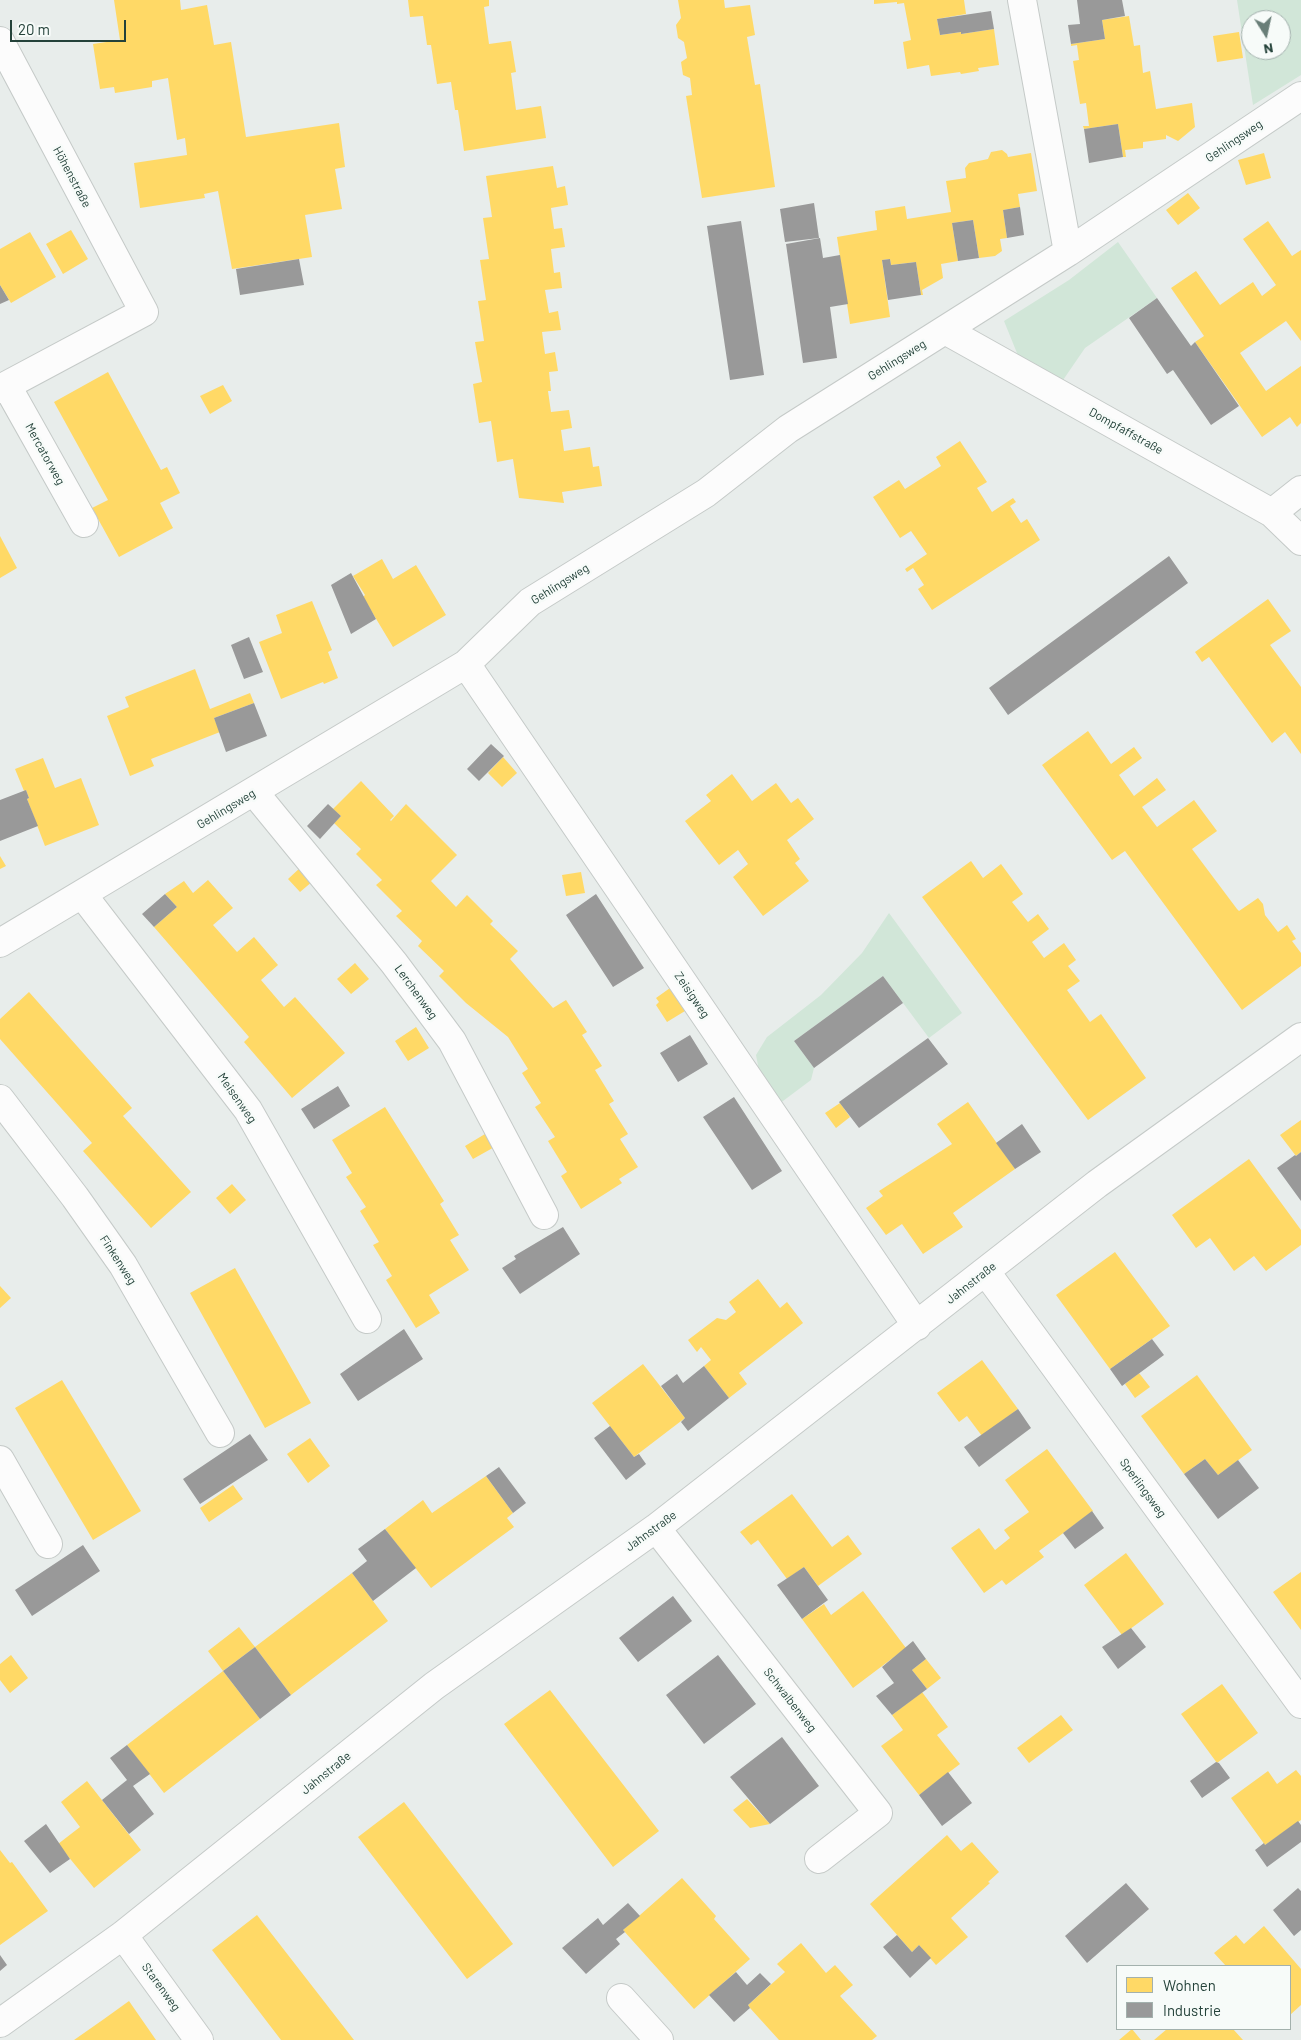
<!DOCTYPE html>
<meta charset="utf-8">
<style>
body{margin:0}
#map{position:relative;width:1301px;height:2040px;overflow:hidden;background:#e8edeb;font-family:Barlow,sans-serif}
canvas{display:block}
.legend{position:absolute;left:1116px;top:1965px;width:175px;height:65px;box-sizing:border-box;background:#f7fbf9;border:1px solid #a3b1ad;margin:0;padding:6px 9px;list-style:none;font-size:15px;color:#24423a}
.legend li{display:flex;align-items:center;gap:10px;height:25px}
.legend b{width:25px;border:1px solid #a3b1ad}
.north{position:absolute;left:1241px;top:10px;width:50px;height:50px;box-sizing:border-box;background:#f7fbf9;border:1px solid #a3b1ad;border-radius:50%;rotate:170deg;font-size:14px;font-weight:700;line-height:20px;text-align:center;color:#24423a}
.north::after{content:'';display:block;margin:auto;width:18px;height:22px;background:#697e78;clip-path:polygon(50% 0,100% 100%,50% 72%,0 100%)}
.scale{position:absolute;left:10px;top:20px;width:116px;height:22px;box-sizing:border-box;border:2px solid #24423a;border-top:0;padding-left:6px;font-size:15px;line-height:18px;white-space:nowrap;color:#24423a;-webkit-text-stroke:4px #f7fbf9;paint-order:stroke}
</style>
<div id="map">
<canvas width="1301" height="2040"></canvas>
<ul class="legend">
<li><b style="height:14px;background:#ffd966"></b>Wohnen</li>
<li><b style="height:14px;background:#999"></b>Industrie</li>
</ul>
<div class="north">N</div>
<div class="scale">20 m</div>
</div>
<script>
const g = document.querySelector('canvas').getContext('2d');
g.lineJoin = 'round';
function paint(path, color) { g.fillStyle = color; g.fill(path, 'evenodd'); }
function trace(path, color, width, dash) { g.strokeStyle = color; g.lineWidth = width; g.lineCap = dash ? 'butt' : 'round'; g.setLineDash(dash || []); g.stroke(path); }
function drawText(font, color, halo, rows, align = 'center') {
  g.font = font + ' Barlow,sans-serif'; g.lineWidth = 5; g.setLineDash([]); g.textBaseline = 'middle'; g.strokeStyle = halo; g.fillStyle = color; for (const [text, x, y, turn = 0] of rows) {
    g.save(); g.translate(x, y); g.rotate((+turn || 0) * Math.PI / 180); g.textAlign = isNaN(turn) ? turn : align; if (halo) g.strokeText(text, 0, 0); g.fillText(text, 0, 0); g.restore();
  }
}
paint(new Path2D(`
 M 1237,0 L 1301,0 L 1301,75 L 1253,105 ZM 1251,20 L 1281,20 L 1281,50 L 1251,50 Z
 M 1118,242 L 1157,298 L 1085,348 L 1061,383 L 1019,358 L 1004,321 L 1069,280 Z
 M 889,913 L 962,1013 L 929,1038 L 883,976 L 794,1041 L 814,1068 L 811,1080 L 779,1104 L 760,1076 L 756,1055 L 767,1037 L 821,995 L 862,953 Z`), '#d1e6d8');
paint(new Path2D(`
 M 114,0 L 180,0 L 181,10 L 207,5 L 214,45 L 231,42 L 246,137 L 339,123 L 345,167 L 335,169 L 342,209 L 305,215 L 312,257 L 232,269 L 218,191 L 204,194 L 205,198 L 140,208 L 134,163 L 187,155 L 185,138 L 177,140 L 168,78 L 152,81 L 152,87 L 115,93 L 114,87 L 100,89 L 93,44 L 120,40 Z
 M 408,0 L 489,0 L 489,6 L 484,7 L 489,44 L 511,41 L 516,72 L 511,73 L 516,110 L 541,106 L 546,138 L 464,151 L 458,110 L 455,110 L 451,82 L 437,84 L 431,45 L 427,45 L 423,16 L 410,17 Z
 M 678,0 L 724,0 L 725,8 L 750,5 L 755,35 L 747,37 L 755,85 L 760,84 L 775,187 L 702,198 L 686,96 L 692,95 L 690,78 L 683,75 L 681,62 L 687,58 L 684,42 L 678,38 L 676,25 L 681,18 Z
 M 874,0 L 964,0 L 966,14 L 937,19 L 940,35 L 961,32 L 961,34 L 994,29 L 999,65 L 978,68 L 979,71 L 961,74 L 960,72 L 931,76 L 929,65 L 907,69 L 903,42 L 911,40 L 904,3 L 897,4 L 897,2 L 874,4 Z
 M 1129,16 L 1134,46 L 1140,45 L 1143,73 L 1150,71 L 1156,109 L 1192,103 L 1195,127 L 1178,141 L 1166,135 L 1166,139 L 1143,142 L 1143,148 L 1125,150 L 1126,157 L 1123,157 L 1118,124 L 1084,129 L 1083,126 L 1089,126 L 1086,103 L 1080,104 L 1073,61 L 1079,60 L 1077,45 L 1071,46 L 1071,44 L 1105,39 L 1102,20 Z
 M 1239,32 L 1243,58 L 1217,62 L 1213,36 Z
 M 1002,150 L 1007,154 L 1008,157 L 1031,153 L 1037,191 L 1018,194 L 1020,207 L 1003,210 L 1007,238 L 1000,239 L 1002,251 L 995,256 L 979,258 L 973,220 L 952,223 L 958,261 L 941,264 L 943,278 L 922,290 L 923,295 L 921,295 L 916,262 L 891,265 L 890,259 L 882,260 L 890,317 L 850,324 L 837,237 L 877,230 L 875,211 L 905,206 L 907,219 L 951,212 L 946,181 L 966,178 L 965,168 L 969,163 L 988,159 L 991,152 Z
 M 1264,153 L 1271,178 L 1246,185 L 1238,160 Z
 M 553,166 L 557,188 L 565,186 L 568,205 L 551,208 L 554,229 L 562,228 L 565,247 L 551,249 L 554,273 L 560,272 L 562,288 L 545,290 L 549,313 L 558,311 L 561,330 L 542,332 L 545,354 L 555,352 L 558,371 L 549,372 L 551,391 L 548,391 L 551,412 L 569,410 L 572,428 L 561,430 L 564,451 L 590,447 L 593,467 L 599,466 L 602,486 L 562,492 L 564,503 L 519,498 L 513,459 L 497,462 L 491,421 L 479,423 L 473,384 L 482,382 L 475,342 L 484,341 L 478,301 L 486,300 L 480,260 L 489,259 L 483,218 L 492,217 L 486,176 Z
 M 1188,193 L 1200,208 L 1178,225 L 1166,210 Z
 M 1268,221 L 1292,256 L 1301,250 L 1301,341 L 1286,321 L 1240,353 L 1266,391 L 1301,366 L 1301,423 L 1297,427 L 1290,417 L 1262,437 L 1195,342 L 1204,336 L 1171,288 L 1196,271 L 1220,305 L 1253,282 L 1262,296 L 1276,285 L 1243,239 Z
 M 71,230 L 88,259 L 63,274 L 46,244 Z
 M 30,232 L 56,277 L 11,303 L 0,285 L 0,249 Z
 M 108,372 L 161,470 L 167,467 L 180,493 L 160,503 L 173,528 L 119,557 L 92,508 L 108,500 L 54,402 Z
 M 223,385 L 232,401 L 210,414 L 200,396 Z
 M 960,441 L 987,482 L 977,488 L 992,512 L 1013,498 L 1016,502 L 1010,506 L 1021,523 L 1027,519 L 1040,540 L 932,610 L 918,589 L 924,585 L 913,568 L 907,572 L 905,569 L 927,554 L 911,531 L 900,538 L 873,497 L 899,480 L 905,489 L 941,466 L 936,457 Z
 M 0,536 L 17,568 L 0,578 Z
 M 382,559 L 393,579 L 416,565 L 446,615 L 393,647 L 363,597 L 365,595 L 353,576 Z
 M 1268,599 L 1291,631 L 1270,645 L 1301,687 L 1301,754 L 1285,732 L 1272,743 L 1209,657 L 1202,662 L 1195,652 Z
 M 312,601 L 332,650 L 328,652 L 338,678 L 324,684 L 323,682 L 281,699 L 259,642 L 282,633 L 276,615 Z
 M 195,669 L 210,709 L 250,693 L 254,703 L 214,718 L 220,732 L 151,759 L 154,766 L 130,776 L 107,716 L 129,707 L 125,697 Z
 M 1088,731 L 1111,764 L 1134,747 L 1142,758 L 1119,775 L 1134,796 L 1157,778 L 1166,790 L 1142,807 L 1157,827 L 1194,800 L 1217,831 L 1192,849 L 1237,909 L 1239,911 L 1258,898 L 1263,904 L 1265,915 L 1278,932 L 1287,925 L 1296,939 L 1292,941 L 1301,953 L 1301,966 L 1242,1010 L 1125,851 L 1112,860 L 1042,765 Z
 M 503,757 L 517,773 L 502,787 L 488,773 Z
 M 43,758 L 55,788 L 81,778 L 99,825 L 45,846 L 27,799 L 29,798 L 26,790 L 24,791 L 15,769 Z
 M 732,774 L 752,801 L 776,783 L 791,803 L 798,798 L 814,819 L 787,840 L 800,859 L 795,863 L 809,881 L 763,916 L 733,877 L 748,864 L 738,850 L 719,865 L 685,821 L 711,801 L 706,795 Z
 M 361,781 L 394,816 L 390,820 L 391,821 L 406,804 L 457,855 L 431,881 L 456,907 L 467,895 L 493,921 L 490,924 L 518,951 L 510,959 L 553,1008 L 566,1000 L 587,1032 L 582,1035 L 602,1066 L 595,1070 L 614,1101 L 609,1104 L 628,1134 L 620,1139 L 638,1167 L 619,1179 L 622,1183 L 581,1209 L 561,1176 L 567,1172 L 548,1141 L 555,1137 L 535,1107 L 541,1103 L 522,1073 L 528,1069 L 508,1037 L 466,1003 L 439,976 L 444,971 L 418,946 L 422,941 L 396,916 L 402,911 L 376,885 L 382,880 L 356,854 L 361,849 L 334,823 L 341,816 L 333,809 Z
 M 0,856 L 6,866 L 0,869 Z
 M 971,861 L 983,878 L 1001,864 L 1023,894 L 1012,902 L 1028,922 L 1038,914 L 1049,929 L 1032,942 L 1044,958 L 1064,943 L 1076,960 L 1068,966 L 1080,981 L 1067,990 L 1090,1022 L 1101,1014 L 1146,1078 L 1088,1120 L 922,897 Z
 M 301,867 L 313,881 L 300,892 L 288,879 Z
 M 581,872 L 585,893 L 566,896 L 562,875 Z
 M 208,880 L 233,908 L 213,925 L 237,952 L 254,937 L 278,965 L 261,980 L 284,1007 L 295,997 L 345,1053 L 292,1098 L 244,1042 L 249,1037 L 154,927 L 177,907 L 165,894 L 184,881 L 193,893 Z
 M 355,963 L 369,979 L 351,994 L 337,979 Z
 M 670,988 L 685,1011 L 667,1022 L 656,1005 L 659,1002 L 656,998 Z
 M 29,992 L 132,1108 L 123,1116 L 191,1192 L 151,1228 L 83,1151 L 92,1143 L 0,1039 L 0,1019 Z
 M 416,1027 L 429,1048 L 408,1061 L 395,1041 Z
 M 968,1102 L 1015,1169 L 953,1213 L 963,1227 L 923,1254 L 902,1224 L 886,1235 L 866,1208 L 883,1196 L 879,1191 L 952,1144 L 937,1124 Z
 M 840,1103 L 850,1117 L 836,1128 L 825,1113 Z
 M 385,1107 L 444,1201 L 440,1204 L 459,1235 L 450,1240 L 469,1270 L 429,1295 L 440,1313 L 416,1328 L 386,1280 L 392,1276 L 373,1245 L 379,1242 L 360,1211 L 366,1207 L 346,1177 L 352,1173 L 332,1140 Z
 M 1301,1120 L 1301,1152 L 1296,1156 L 1280,1135 Z
 M 490,1131 L 498,1145 L 473,1159 L 465,1146 Z
 M 1249,1159 L 1301,1230 L 1301,1245 L 1266,1271 L 1254,1256 L 1234,1271 L 1210,1238 L 1196,1248 L 1172,1215 Z
 M 232,1184 L 246,1200 L 230,1214 L 216,1198 Z
 M 1115,1252 L 1170,1326 L 1110,1369 L 1056,1295 Z
 M 235,1268 L 311,1403 L 265,1428 L 190,1293 Z
 M 758,1279 L 780,1308 L 787,1302 L 803,1323 L 739,1373 L 747,1384 L 729,1398 L 704,1366 L 711,1360 L 701,1347 L 697,1352 L 688,1340 L 717,1318 L 726,1320 L 736,1312 L 729,1302 Z
 M 0,1286 L 11,1298 L 0,1308 Z
 M 982,1360 L 1018,1409 L 982,1436 L 967,1416 L 959,1422 L 937,1393 Z
 M 643,1364 L 685,1418 L 634,1457 L 592,1403 Z
 M 1139,1373 L 1150,1387 L 1135,1398 L 1125,1384 Z
 M 1197,1375 L 1252,1450 L 1218,1475 L 1205,1459 L 1184,1474 L 1141,1416 Z
 M 62,1380 L 141,1511 L 93,1540 L 15,1408 Z
 M 310,1438 L 330,1466 L 308,1483 L 287,1454 Z
 M 1047,1449 L 1093,1511 L 1039,1551 L 1044,1557 L 1006,1585 L 1002,1580 L 984,1593 L 951,1548 L 979,1528 L 995,1550 L 1010,1538 L 1004,1530 L 1029,1512 L 1005,1480 Z
 M 486,1476 L 513,1513 L 507,1518 L 514,1527 L 431,1588 L 385,1529 L 423,1500 L 432,1513 Z
 M 233,1485 L 243,1499 L 209,1522 L 200,1508 Z
 M 792,1494 L 832,1547 L 848,1535 L 862,1554 L 818,1586 L 804,1567 L 787,1579 L 758,1540 L 751,1545 L 740,1532 Z
 M 1126,1553 L 1164,1604 L 1122,1635 L 1084,1585 Z
 M 1301,1572 L 1301,1630 L 1273,1592 Z
 M 352,1573 L 388,1621 L 291,1695 L 255,1647 Z
 M 863,1591 L 906,1648 L 853,1688 L 802,1619 L 824,1604 L 831,1615 Z
 M 239,1627 L 255,1647 L 223,1671 L 208,1651 Z
 M 11,1655 L 28,1678 L 10,1693 L 0,1680 L 0,1664 Z
 M 926,1659 L 941,1678 L 927,1689 L 912,1670 Z
 M 223,1671 L 260,1719 L 164,1793 L 127,1745 Z
 M 1222,1684 L 1258,1733 L 1217,1763 L 1181,1714 Z
 M 550,1690 L 659,1831 L 613,1867 L 504,1724 Z
 M 922,1692 L 948,1727 L 937,1735 L 960,1764 L 919,1795 L 881,1746 L 903,1730 L 892,1715 Z
 M 1061,1715 L 1073,1730 L 1029,1763 L 1017,1748 Z
 M 1296,1770 L 1301,1776 L 1301,1820 L 1265,1845 L 1231,1798 L 1268,1771 L 1277,1784 Z
 M 87,1781 L 141,1850 L 94,1888 L 58,1844 L 80,1827 L 61,1802 Z
 M 747,1799 L 770,1824 L 750,1828 L 733,1810 Z
 M 404,1802 L 513,1944 L 467,1979 L 358,1837 Z
 M 947,1835 L 961,1851 L 972,1842 L 999,1872 L 988,1882 L 990,1883 L 951,1918 L 968,1937 L 936,1965 L 919,1945 L 912,1952 L 870,1904 Z
 M 0,1850 L 10,1863 L 12,1862 L 48,1911 L 0,1945 Z
 M 682,1878 L 716,1916 L 714,1919 L 750,1959 L 694,2009 L 623,1930 Z
 M 257,1915 L 354,2040 L 281,2040 L 212,1950 Z
 M 1264,1926 L 1301,1969 L 1301,2005 L 1290,2015 L 1290,1966 L 1226,1966 L 1214,1953 L 1236,1935 L 1244,1944 Z
 M 801,1943 L 826,1973 L 835,1965 L 853,1985 L 840,1996 L 877,2036 L 872,2040 L 779,2040 L 750,2008 L 748,2005 L 785,1972 L 777,1964 Z
 M 129,2001 L 156,2040 L 74,2040 L 104,2019 Z
 M 1132,2029 L 1141,2040 L 1119,2040 Z
 M 1167,2029 L 1233,2029 L 1243,2040 L 1154,2040 Z`), '#ffd966');
paint(new Path2D(`
 M 1077,0 L 1122,0 L 1125,16 L 1102,20 L 1105,39 L 1071,44 L 1068,25 L 1080,24 Z
 M 991,11 L 994,29 L 961,34 L 961,32 L 940,35 L 937,19 Z
 M 1118,124 L 1123,157 L 1089,163 L 1084,129 Z
 M 814,203 L 819,238 L 785,242 L 780,209 Z
 M 1020,207 L 1024,235 L 1007,238 L 1003,210 Z
 M 973,220 L 979,258 L 958,261 L 952,223 Z
 M 741,221 L 764,375 L 730,380 L 707,226 Z
 M 820,238 L 823,258 L 840,255 L 848,304 L 830,307 L 837,358 L 803,363 L 786,244 Z
 M 299,259 L 304,285 L 240,295 L 236,269 Z
 M 890,259 L 891,265 L 916,262 L 921,295 L 888,300 L 882,260 Z
 M 0,285 L 9,300 L 0,304 Z
 M 1157,298 L 1191,346 L 1195,342 L 1239,406 L 1211,425 L 1173,370 L 1167,374 L 1129,318 Z
 M 1169,556 L 1188,583 L 1008,715 L 989,688 Z
 M 351,573 L 376,619 L 351,634 L 331,585 Z
 M 249,637 L 263,672 L 244,679 L 231,645 Z
 M 254,703 L 267,736 L 226,752 L 214,718 Z
 M 491,744 L 504,756 L 479,781 L 467,769 Z
 M 26,790 L 29,798 L 27,799 L 38,826 L 0,841 L 0,800 Z
 M 328,804 L 341,816 L 320,839 L 307,826 Z
 M 165,894 L 177,907 L 154,927 L 142,914 Z
 M 596,894 L 644,968 L 613,987 L 566,915 Z
 M 883,976 L 903,1003 L 814,1068 L 794,1041 Z
 M 690,1035 L 708,1064 L 678,1082 L 660,1053 Z
 M 928,1038 L 948,1064 L 859,1128 L 839,1102 Z
 M 338,1086 L 350,1106 L 314,1129 L 301,1109 Z
 M 734,1097 L 782,1171 L 752,1190 L 703,1117 Z
 M 1022,1124 L 1041,1152 L 1015,1169 L 996,1143 Z
 M 1301,1152 L 1301,1201 L 1277,1168 L 1295,1155 L 1296,1156 Z
 M 563,1227 L 580,1254 L 520,1294 L 502,1268 L 516,1259 L 514,1256 Z
 M 404,1329 L 423,1359 L 358,1401 L 340,1374 Z
 M 1152,1339 L 1164,1355 L 1122,1386 L 1110,1369 Z
 M 704,1366 L 729,1398 L 688,1431 L 681,1422 L 685,1418 L 661,1386 L 677,1374 L 683,1383 Z
 M 1018,1409 L 1031,1428 L 979,1467 L 964,1447 Z
 M 610,1426 L 634,1457 L 639,1454 L 646,1464 L 626,1480 L 594,1438 Z
 M 250,1434 L 268,1460 L 200,1504 L 183,1479 Z
 M 1205,1459 L 1218,1475 L 1238,1460 L 1259,1488 L 1218,1519 L 1184,1474 Z
 M 499,1467 L 526,1503 L 513,1513 L 486,1476 Z
 M 1092,1511 L 1104,1528 L 1075,1549 L 1063,1533 Z
 M 385,1529 L 416,1568 L 373,1601 L 352,1573 L 367,1561 L 358,1549 Z
 M 83,1545 L 100,1571 L 32,1616 L 15,1590 Z
 M 804,1567 L 828,1600 L 802,1619 L 777,1585 Z
 M 673,1596 L 692,1621 L 638,1662 L 619,1638 Z
 M 1131,1628 L 1146,1647 L 1118,1669 L 1102,1647 Z
 M 913,1641 L 926,1659 L 912,1670 L 927,1689 L 892,1715 L 876,1696 L 894,1683 L 882,1667 Z
 M 255,1647 L 291,1695 L 260,1719 L 223,1671 Z
 M 718,1655 L 756,1704 L 704,1744 L 666,1695 Z
 M 782,1737 L 819,1786 L 770,1824 L 730,1777 Z
 M 127,1745 L 150,1774 L 133,1786 L 154,1814 L 129,1834 L 102,1800 L 127,1780 L 110,1758 Z
 M 1216,1762 L 1219,1763 L 1230,1778 L 1202,1798 L 1190,1781 Z
 M 948,1772 L 972,1803 L 942,1826 L 919,1795 Z
 M 1298,1821 L 1301,1825 L 1301,1842 L 1267,1867 L 1255,1850 L 1264,1843 L 1265,1845 Z
 M 46,1824 L 70,1859 L 50,1873 L 24,1841 Z
 M 1126,1883 L 1149,1909 L 1087,1963 L 1065,1936 Z
 M 1298,1888 L 1301,1891 L 1301,1930 L 1294,1936 L 1273,1910 Z
 M 628,1903 L 640,1916 L 623,1930 L 625,1932 L 616,1939 L 620,1944 L 586,1974 L 562,1948 L 598,1918 L 603,1925 Z
 M 897,1935 L 912,1952 L 919,1945 L 931,1958 L 910,1978 L 883,1947 Z
 M 0,1955 L 7,1965 L 0,1971 Z
 M 736,1972 L 747,1985 L 760,1973 L 771,1984 L 748,2005 L 750,2008 L 734,2022 L 709,1995 Z`), '#999');
const street = new Path2D(`
 M 1022,0 L 1068,252
 M 0,41 L 144,312 L 0,389
 M 945,330 L 1272,513 L 1301,541
 M 7,386 L 84,523
 M 1272,513 L 1301,490
 M 466,664 L 917,1326
 M 254,792 L 394,963 L 452,1041 L 544,1215
 M 82,894 L 248,1110 L 367,1319
 M 0,943 L 466,664 L 530,602 L 706,493 L 788,429 L 1068,252 L 1301,96
 M 0,1099 L 75,1197 L 123,1265 L 220,1433
 M 986,1272 L 1301,1704
 M 0,1460 L 48,1544
 M 656,1528 L 878,1813 L 819,1859
 M 123,1935 L 199,2040
 M 621,1998 L 659,2040
 M 0,2023 L 123,1935 L 434,1686 L 656,1528 L 1097,1184 L 1301,1037`);
trace(street, '#c5cac8', 30);
trace(street, '#fcfcfc', 28);
drawText('12px', '#24423a', '#f7fbf9', [
 ["Gehlingsweg",1234,141,-34],
 ["Höhenstraße",72,177,62],
 ["Gehlingsweg",897,360,-32],
 ["Dompfaffstraße",1126,431,29],
 ["Mercatorweg",45,454,61],
 ["Gehlingsweg",560,584,-32],
 ["Gehlingsweg",226,809,-31],
 ["Lerchenweg",416,992,54],
 ["Zeisigweg",692,995,56],
 ["Meisenweg",237,1098,55],
 ["Finkenweg",118,1260,57],
 ["Jahnstraße",971,1283,-38],
 ["Sperlingsweg",1143,1488,54],
 ["Jahnstraße",651,1531,-36],
 ["Schwalbenweg",790,1700,52],
 ["Jahnstraße",326,1773,-39],
 ["Starenweg",161,1987,54]
]);
</script>
